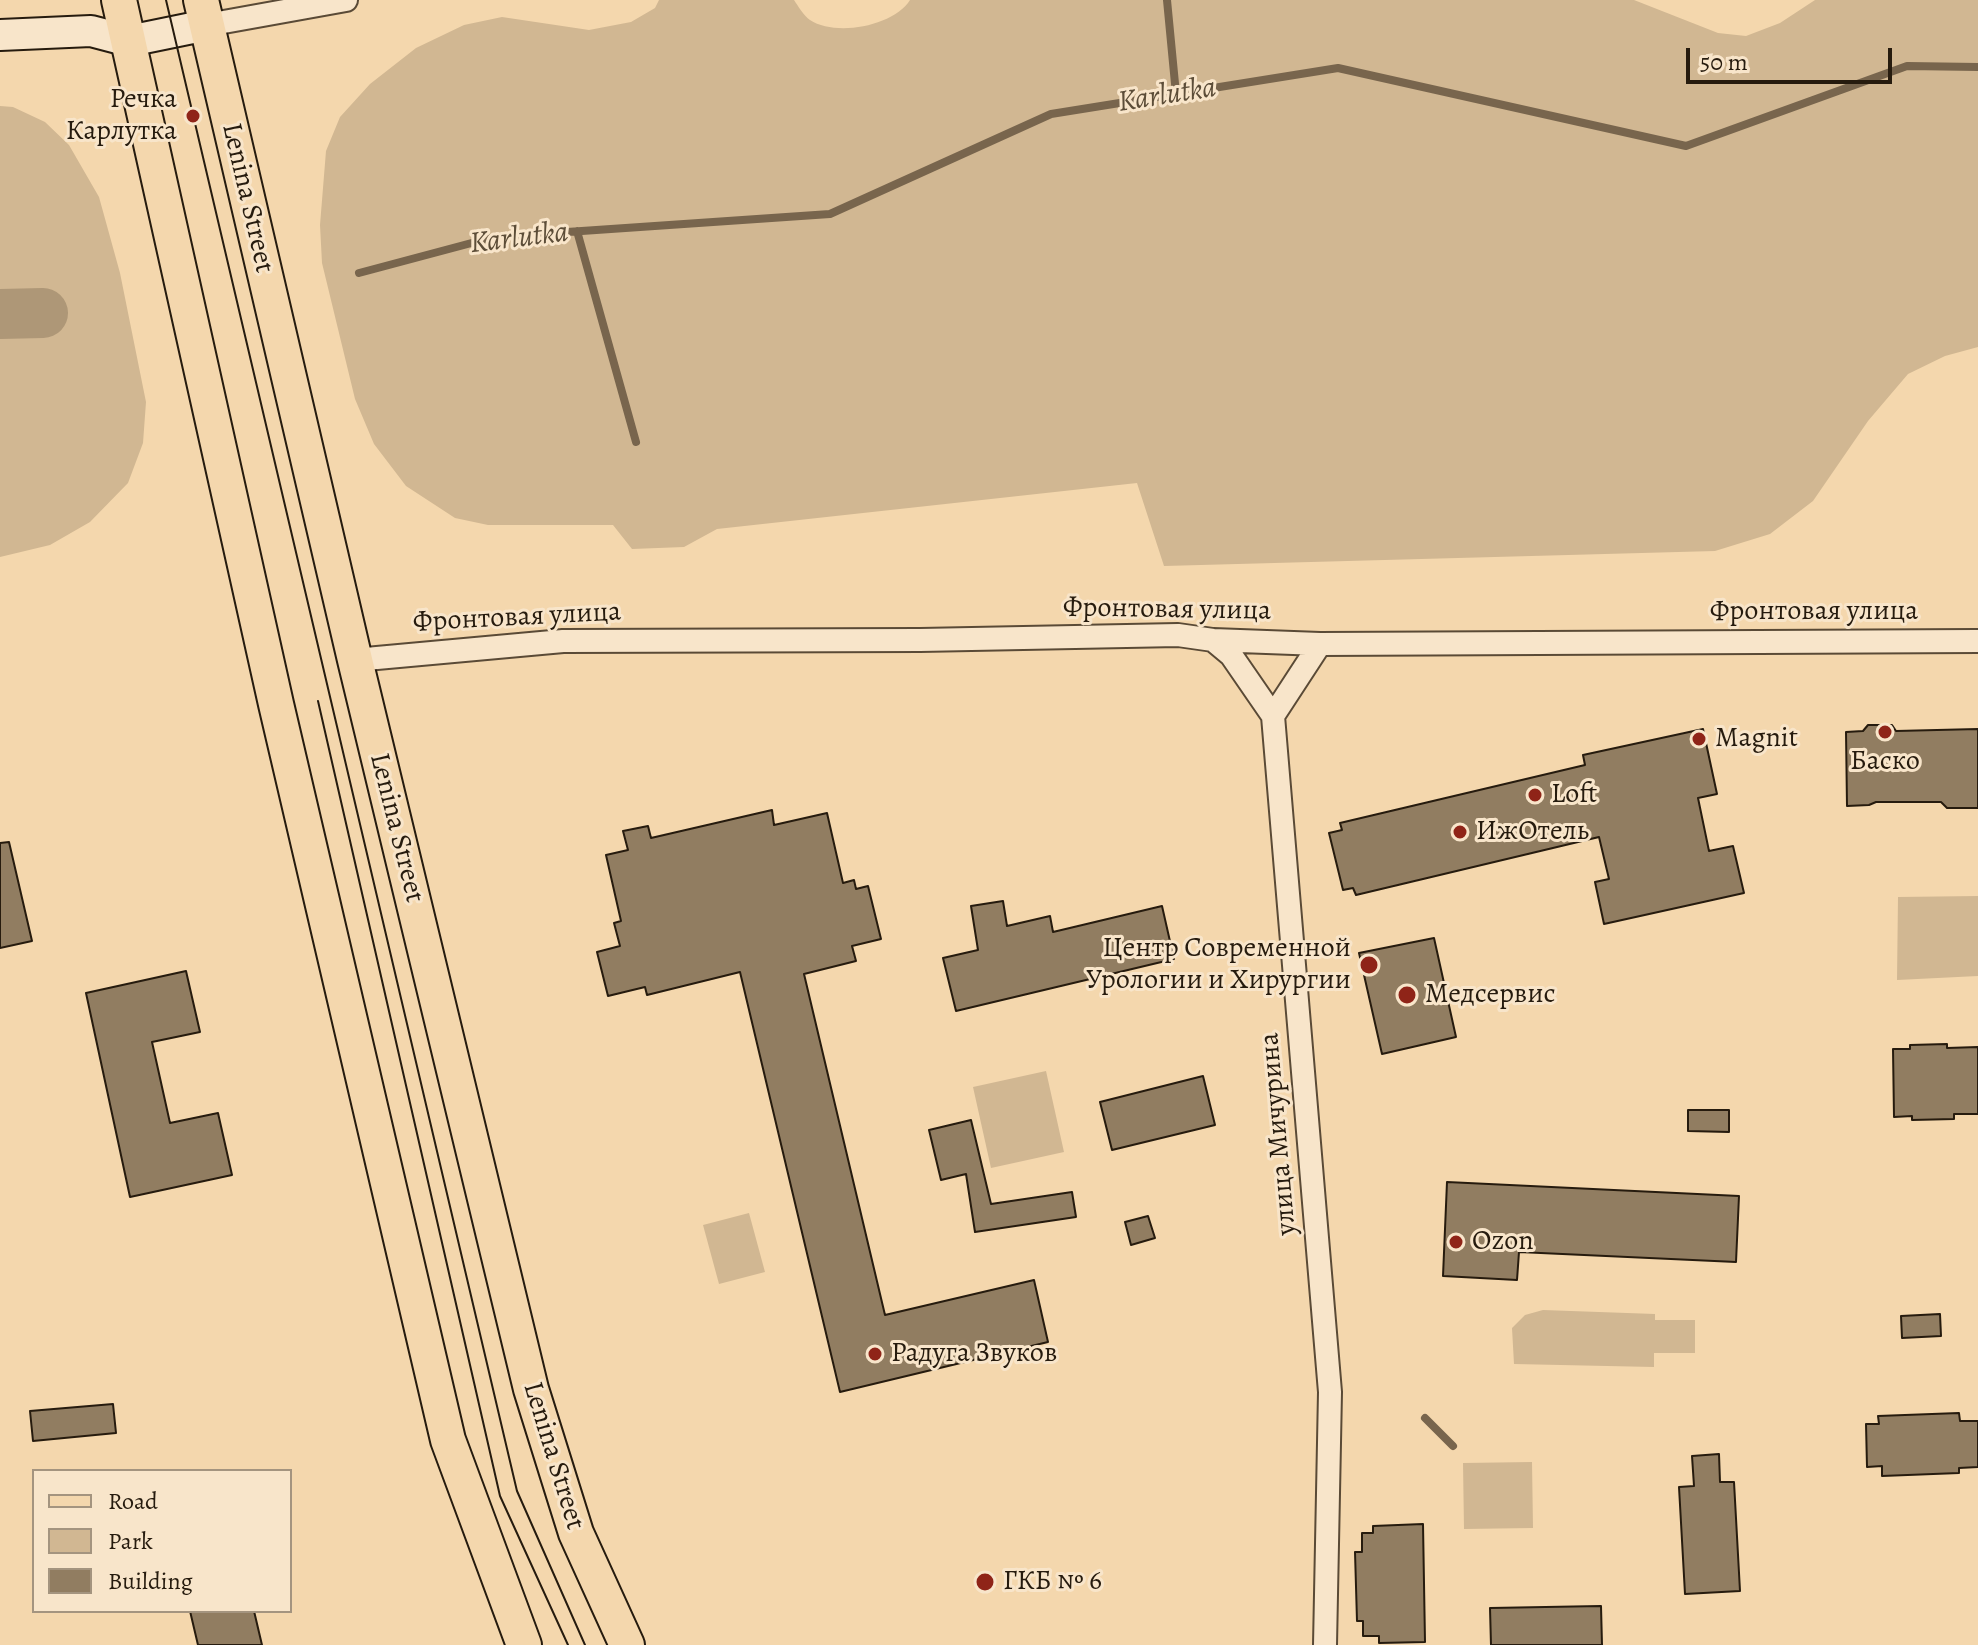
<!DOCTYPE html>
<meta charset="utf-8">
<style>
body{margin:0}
#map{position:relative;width:1978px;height:1645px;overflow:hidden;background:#f4d7ad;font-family:Alegreya,serif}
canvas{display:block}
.legend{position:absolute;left:32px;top:1469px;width:260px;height:144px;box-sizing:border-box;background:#f8e5ca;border:2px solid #a4947f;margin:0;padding:10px 14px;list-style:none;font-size:24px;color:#261b0e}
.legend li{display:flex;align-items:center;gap:16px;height:40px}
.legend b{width:40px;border:2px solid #a4947f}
.scale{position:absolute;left:1686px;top:48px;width:206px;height:36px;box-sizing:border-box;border:4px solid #261b0e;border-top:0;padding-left:10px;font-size:24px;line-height:28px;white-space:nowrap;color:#261b0e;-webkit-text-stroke:6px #f8e5ca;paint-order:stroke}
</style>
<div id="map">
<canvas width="1978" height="1645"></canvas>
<ul class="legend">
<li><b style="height:10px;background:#f4d7ad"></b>Road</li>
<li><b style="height:22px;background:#d1b792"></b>Park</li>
<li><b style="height:22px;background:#917d61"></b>Building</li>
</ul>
<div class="scale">50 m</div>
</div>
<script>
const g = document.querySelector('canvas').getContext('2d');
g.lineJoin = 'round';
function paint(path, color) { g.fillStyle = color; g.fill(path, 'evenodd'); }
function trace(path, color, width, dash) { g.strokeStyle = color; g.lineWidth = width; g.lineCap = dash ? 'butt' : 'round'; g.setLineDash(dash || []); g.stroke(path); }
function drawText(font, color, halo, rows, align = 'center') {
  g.font = font + ' Alegreya,serif'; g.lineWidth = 6; g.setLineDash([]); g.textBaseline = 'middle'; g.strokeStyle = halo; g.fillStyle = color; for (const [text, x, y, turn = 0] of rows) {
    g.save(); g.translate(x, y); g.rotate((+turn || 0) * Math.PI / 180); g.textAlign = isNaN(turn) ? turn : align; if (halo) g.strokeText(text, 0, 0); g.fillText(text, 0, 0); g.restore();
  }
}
paint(new Path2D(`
 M 659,0 L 794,0 C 798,6 804,16 810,20 C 836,37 894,26 910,0 L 1634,0 L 1718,33 L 1746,36 L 1780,23 L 1815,0 L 1978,0 L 1978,347 L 1945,356 L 1908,374 L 1868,421 L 1813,501 L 1770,534 L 1715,551 L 1164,566 L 1137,483 L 717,529 L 684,547 L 632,549 L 613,525 L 488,525 L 455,518 L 406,486 L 374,444 L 355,399 L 322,263 L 320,225 L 326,151 L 340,117 L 370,84 L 416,48 L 464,25 L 502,17 L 589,30 L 631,22 L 655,8 Z
 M 0,106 L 13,107 L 45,122 L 69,145 L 99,197 L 120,273 L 146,402 L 143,443 L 128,483 L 90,522 L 50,545 L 0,557 Z
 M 1978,896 L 1978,976 L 1897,980 L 1898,897 Z
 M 1046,1071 L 1064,1152 L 991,1168 L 973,1087 Z
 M 749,1213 L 765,1272 L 719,1284 L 703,1225 Z
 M 1543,1310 L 1655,1314 L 1655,1320 L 1695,1320 L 1695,1353 L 1654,1353 L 1654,1367 L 1514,1364 L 1512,1328 L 1525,1315 Z
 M 1532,1462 L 1533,1528 L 1464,1529 L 1463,1463 Z`), '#d1b792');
trace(new Path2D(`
 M 1167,0 L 1176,94
 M 577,231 L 636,442
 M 359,273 L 494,237 L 830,214 L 1051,114 L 1338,68 L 1686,146 L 1907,66 L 1978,67
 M 1425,1418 L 1453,1446`), '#78654d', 8);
trace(new Path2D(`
 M 0,314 L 43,313`), '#ae9777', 50);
const building = new Path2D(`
 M 1868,725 L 1892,725 L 1896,731 L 1978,729 L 1978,808 L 1947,808 L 1941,802 L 1876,802 L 1869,805 L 1847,806 L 1846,732 L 1863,731 Z
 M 1703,729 L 1717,794 L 1698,798 L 1709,851 L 1733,846 L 1744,893 L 1604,924 L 1595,882 L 1609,879 L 1599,837 L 1356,895 L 1353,888 L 1343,890 L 1329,833 L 1342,830 L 1340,823 L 1585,765 L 1583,755 Z
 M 772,810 L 774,825 L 827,813 L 843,883 L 854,880 L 856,889 L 868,886 L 881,939 L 852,946 L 856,961 L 804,974 L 885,1315 L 1034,1280 L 1048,1342 L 840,1392 L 740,972 L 647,995 L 645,987 L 608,996 L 597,952 L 620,946 L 614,923 L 621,921 L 606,855 L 628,850 L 623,831 L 648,826 L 651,838 Z
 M 9,842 L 32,941 L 0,948 L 0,843 Z
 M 1003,901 L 1007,926 L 1050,916 L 1053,932 L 1162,906 L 1174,959 L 956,1011 L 943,958 L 978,950 L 971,906 Z
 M 1434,938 L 1456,1037 L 1382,1054 L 1359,953 Z
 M 186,971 L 200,1032 L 152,1042 L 170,1123 L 218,1113 L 232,1175 L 130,1197 L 86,993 Z
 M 1947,1044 L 1947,1048 L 1978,1047 L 1978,1114 L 1954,1114 L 1954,1119 L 1912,1120 L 1912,1116 L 1894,1117 L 1893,1049 L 1910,1049 L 1910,1045 Z
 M 1203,1076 L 1215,1125 L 1112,1150 L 1100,1102 Z
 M 1688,1110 L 1729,1110 L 1729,1132 L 1688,1131 Z
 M 971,1120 L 991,1204 L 1072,1192 L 1076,1217 L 975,1232 L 966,1174 L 941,1180 L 929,1130 Z
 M 1447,1182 L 1739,1196 L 1736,1262 L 1519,1252 L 1517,1280 L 1443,1276 Z
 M 1148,1216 L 1155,1238 L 1131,1245 L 1125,1222 Z
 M 1940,1314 L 1941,1336 L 1902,1338 L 1901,1316 Z
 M 113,1404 L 116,1433 L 33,1441 L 30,1411 Z
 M 1959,1413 L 1960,1421 L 1978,1421 L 1978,1467 L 1959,1468 L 1959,1473 L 1882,1476 L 1882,1466 L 1867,1467 L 1866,1424 L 1879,1424 L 1878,1416 Z
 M 1719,1454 L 1720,1482 L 1734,1482 L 1740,1591 L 1685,1594 L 1679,1487 L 1694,1486 L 1692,1456 Z
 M 1423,1524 L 1425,1642 L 1379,1643 L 1379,1636 L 1363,1636 L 1363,1621 L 1357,1621 L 1355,1552 L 1362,1552 L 1362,1533 L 1373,1533 L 1373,1526 Z
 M 1601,1606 L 1602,1645 L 1491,1645 L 1490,1608 Z
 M 190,1611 L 254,1611 L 262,1645 L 198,1645 Z`);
paint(building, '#917d61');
trace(building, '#261b0e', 2);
const street = new Path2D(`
 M 207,25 L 346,0
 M 1213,640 L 1231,655 L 1273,716 L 1330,1392 L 1325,1645
 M 355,660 L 563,641 L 920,640 L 1178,635 L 1213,640 L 1320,644 L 1978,641
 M 1273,716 L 1320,644`);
const secondary = new Path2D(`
 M 0,35 L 91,31 L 129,41 L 207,25`);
const primary = new Path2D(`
 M 119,0 L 276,704 L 448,1440 L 524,1645
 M 201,0 L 355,660 L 531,1389 L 576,1533 L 627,1645`);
trace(street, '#5a4a36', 26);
trace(secondary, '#261b0e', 34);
trace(primary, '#261b0e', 38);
trace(street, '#f8e5ca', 22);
trace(secondary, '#f8e5ca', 30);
trace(primary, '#f4d7ad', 34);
trace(new Path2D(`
 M 166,0 L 517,1491 L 585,1645
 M 318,701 L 500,1496 L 568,1645`), '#261b0e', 2);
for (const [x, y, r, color] of [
 [193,116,8,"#8f2418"],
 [1885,732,8,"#8f2418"],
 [1699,739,8,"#8f2418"],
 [1535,795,8,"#8f2418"],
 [1460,832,8,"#8f2418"],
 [1369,965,10,"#8f2418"],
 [1407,995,10,"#8f2418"],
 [1456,1242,8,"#8f2418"],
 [875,1354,8,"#8f2418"],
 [985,1582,10,"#8f2418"]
]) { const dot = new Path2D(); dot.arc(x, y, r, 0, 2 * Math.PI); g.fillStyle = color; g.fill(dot); trace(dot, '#f8e5ca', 3); }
drawText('28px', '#261b0e', '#f8e5ca', [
 ["Речка",177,100,"right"],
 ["Карлутка",177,132,"right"],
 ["Magnit",1715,739],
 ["Баско",1885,762,"center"],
 ["Loft",1551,795],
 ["ИжОтель",1476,832],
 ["Центр Современной",1351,949,"right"],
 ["Урологии и Хирургии",1351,981,"right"],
 ["Медсервис",1425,995],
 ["Ozon",1472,1242],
 ["Радуга Звуков",891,1354],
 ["ГКБ № 6",1003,1582]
], 'left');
drawText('28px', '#261b0e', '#f8e5ca', [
 ["Lenina Street",247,198,77],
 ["Фронтовая улица",1167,610,1],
 ["Фронтовая улица",1814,612],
 ["Фронтовая улица",517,618,-3],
 ["Lenina Street",396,828,76],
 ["улица Мичурина",1279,1134,-95],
 ["Lenina Street",553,1456,73]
]);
drawText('italic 30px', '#5c4d38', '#f8e5ca', [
 ["Karlutka",1167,96,-9],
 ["Karlutka",519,239,-7]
]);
</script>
